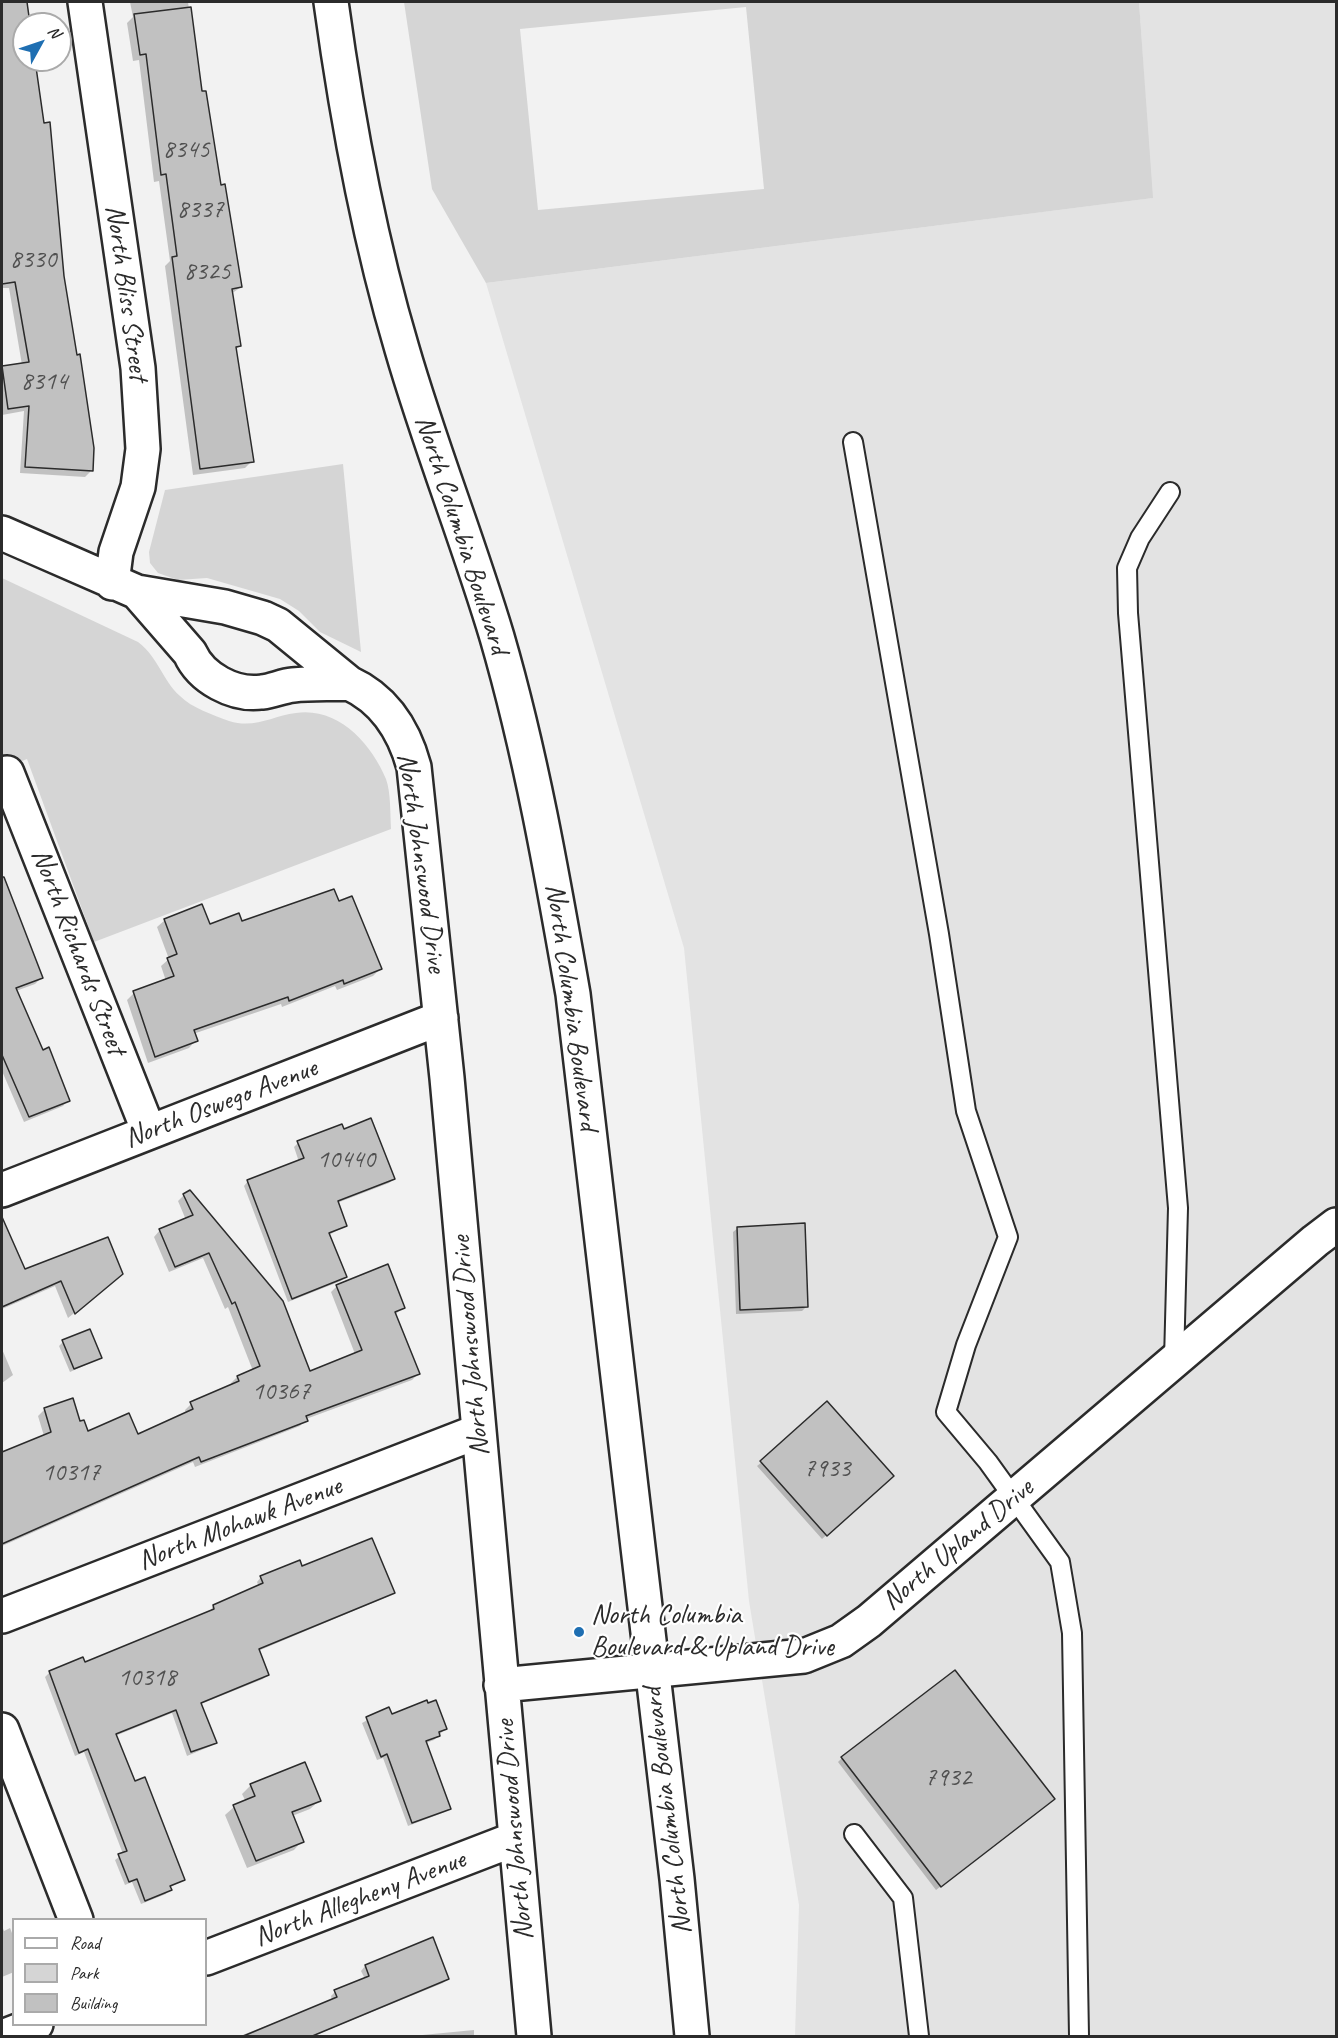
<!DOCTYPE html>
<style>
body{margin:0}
#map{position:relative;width:1338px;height:2038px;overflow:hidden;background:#f2f2f2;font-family:Caveat,sans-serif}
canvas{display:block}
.frame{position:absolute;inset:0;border:3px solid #2b2b2b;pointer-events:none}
.legend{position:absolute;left:12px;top:1918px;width:195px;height:108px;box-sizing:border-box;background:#fff;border:2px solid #aaa;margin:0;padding:8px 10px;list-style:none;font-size:18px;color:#2b2b2b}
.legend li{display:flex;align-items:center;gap:12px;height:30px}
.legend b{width:30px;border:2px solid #aaa}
.north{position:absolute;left:12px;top:12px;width:60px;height:60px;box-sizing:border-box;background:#fff;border:2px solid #aaa;border-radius:50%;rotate:50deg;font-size:16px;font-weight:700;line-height:24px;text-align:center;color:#2b2b2b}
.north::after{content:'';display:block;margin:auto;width:21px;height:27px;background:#1f6fb2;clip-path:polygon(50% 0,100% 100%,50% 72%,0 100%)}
</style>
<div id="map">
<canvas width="1338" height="2038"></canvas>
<div class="frame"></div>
<ul class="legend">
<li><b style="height:8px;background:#fff"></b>Road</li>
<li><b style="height:16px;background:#d5d5d5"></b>Park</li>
<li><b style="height:16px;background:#c1c1c1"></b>Building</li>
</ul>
<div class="north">N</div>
</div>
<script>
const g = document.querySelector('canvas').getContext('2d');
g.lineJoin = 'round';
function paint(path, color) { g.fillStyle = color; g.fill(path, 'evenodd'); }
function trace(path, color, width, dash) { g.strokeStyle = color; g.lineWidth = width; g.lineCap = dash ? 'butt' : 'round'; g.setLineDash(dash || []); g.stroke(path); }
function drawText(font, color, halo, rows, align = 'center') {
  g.font = font + ' Caveat,sans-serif'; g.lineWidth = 4.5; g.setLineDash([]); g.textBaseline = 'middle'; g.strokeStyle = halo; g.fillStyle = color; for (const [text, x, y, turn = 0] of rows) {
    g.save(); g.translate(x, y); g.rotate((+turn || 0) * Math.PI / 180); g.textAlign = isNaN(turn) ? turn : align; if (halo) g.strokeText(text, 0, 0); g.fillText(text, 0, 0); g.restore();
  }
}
paint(new Path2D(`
 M 1139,2 L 1336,2 L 1336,2036 L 795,2036 L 799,1905 L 749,1601 L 684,948 L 486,283 L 1152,198 Z`), '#e3e3e3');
paint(new Path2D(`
 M 404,2 L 1139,2 L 1153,198 L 486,283 L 432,189 ZM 746,7 L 764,189 L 538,210 L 520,29 Z
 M 343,464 L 361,652 L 320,632 L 299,611 L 280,599 L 207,578 L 178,580 L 158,573 L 150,563 L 149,552 L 165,490 Z
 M 2,578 L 138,642 C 159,658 162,680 180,696 C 192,708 213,715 229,721 C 255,729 272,716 296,713 C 338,707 371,743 386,779 C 391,793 390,814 391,829 L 94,942 L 27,759 L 2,769 Z`), '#d5d5d5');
paint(new Path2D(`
 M 2,2 L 27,2 L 31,24 L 24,24 L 24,60 L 34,60 L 91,471 L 85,477 L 20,473 L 24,411 L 2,415 L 2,368 L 22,365 L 9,288 L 2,288 Z
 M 130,2 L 188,2 L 201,93 L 241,287 L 231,294 L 240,346 L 235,350 L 252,461 L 245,468 L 193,475 L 165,266 L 170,261 L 159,181 L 154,182 L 139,60 L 133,61 L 127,23 L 133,17 Z
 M 3,877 L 41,978 L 35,984 L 16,991 L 42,1051 L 68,1100 L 63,1106 L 24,1122 L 2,1071 Z
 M 338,903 L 380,969 L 373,976 L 337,990 L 335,986 L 282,1007 L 281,1004 L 193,1034 L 196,1040 L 189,1048 L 148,1063 L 127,1000 L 134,993 L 166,981 L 161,966 L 169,959 L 157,927 L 165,920 L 209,926 L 241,923 Z
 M 343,1131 L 394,1179 L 389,1183 L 337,1203 L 345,1226 L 329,1235 L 345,1277 L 341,1281 L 288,1302 L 244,1186 L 248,1181 L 299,1162 L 294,1147 L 298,1143 Z
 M 184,1195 L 309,1373 L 355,1354 L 331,1292 L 337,1286 L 403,1307 L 395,1315 L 418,1374 L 412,1380 L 306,1419 L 300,1426 L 195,1467 L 193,1462 L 2,1546 L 2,1450 L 2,1453 L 44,1436 L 38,1416 L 44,1410 L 72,1400 L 79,1423 L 87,1433 L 137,1435 L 186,1414 L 185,1410 L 191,1404 L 232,1386 L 231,1383 L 237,1377 L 253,1371 L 228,1307 L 225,1309 L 203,1258 L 169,1272 L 154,1237 L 160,1230 L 186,1220 L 178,1201 Z
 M 738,1228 L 807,1306 L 802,1311 L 736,1314 L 733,1232 Z
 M 19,1260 L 24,1271 L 115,1280 L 68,1318 L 55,1286 L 2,1309 L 2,1268 Z
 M 63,1342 L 101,1358 L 70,1372 L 59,1346 Z
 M 2,1349 L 13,1375 L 2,1383 Z
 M 762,1462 L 888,1480 L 822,1539 L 757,1466 Z
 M 301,1568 L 393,1592 L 389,1596 L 258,1651 L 267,1675 L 263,1679 L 201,1704 L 215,1742 L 211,1746 L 187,1756 L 172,1713 L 115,1736 L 134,1783 L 183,1880 L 169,1888 L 166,1894 L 141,1904 L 132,1882 L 125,1885 L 115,1860 L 123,1854 L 84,1752 L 75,1756 L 45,1677 L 50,1672 L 84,1664 L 210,1612 L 213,1606 L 259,1587 L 257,1582 L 261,1577 Z
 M 388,1709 L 391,1716 L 445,1729 L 434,1740 L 426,1743 L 449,1808 L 445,1812 L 408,1826 L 383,1758 L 377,1760 L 362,1723 Z
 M 842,1758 L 1049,1803 L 936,1890 L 838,1762 Z
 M 304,1764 L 319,1801 L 310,1809 L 292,1816 L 302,1841 L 294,1850 L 247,1868 L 225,1815 L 234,1807 L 246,1802 L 242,1794 L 251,1785 Z
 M 2,1926 L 4,1931 L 10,1928 L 14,1938 L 14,1972 L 2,1977 Z
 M 432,1939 L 447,1979 L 443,1983 L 313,2036 L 240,2036 L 332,2000 L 331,1996 L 335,1992 L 365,1979 L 361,1971 L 365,1966 Z
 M 474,2030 L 474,2036 L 412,2036 Z`), '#0003');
const building = new Path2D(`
 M 2,2 L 27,2 L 30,24 L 24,24 L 24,60 L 35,60 L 44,123 L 50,122 L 64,276 L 77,355 L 80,354 L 94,448 L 93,471 L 25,467 L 29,406 L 8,409 L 2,366 L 29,362 L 15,282 L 2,284 Z
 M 191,7 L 202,91 L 206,91 L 221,185 L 225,184 L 242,287 L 232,289 L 241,346 L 236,347 L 254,462 L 200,469 L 172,257 L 177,256 L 166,174 L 161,175 L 146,54 L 140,55 L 134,14 Z
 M 2,877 L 4,877 L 43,978 L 16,988 L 43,1050 L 49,1047 L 70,1101 L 29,1117 L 2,1055 Z
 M 334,889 L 339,901 L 352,896 L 382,969 L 344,984 L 343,980 L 289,1001 L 288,997 L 194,1030 L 198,1041 L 155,1057 L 133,991 L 174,976 L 167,958 L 177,954 L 164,919 L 202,904 L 210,924 L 239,913 L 242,921 Z
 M 371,1118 L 395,1179 L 338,1201 L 347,1226 L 329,1233 L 347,1277 L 292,1299 L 247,1180 L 304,1158 L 297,1141 L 342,1124 L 344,1129 Z
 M 190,1190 L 283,1301 L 310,1371 L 362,1350 L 336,1285 L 388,1264 L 405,1308 L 395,1312 L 420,1374 L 306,1416 L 308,1421 L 201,1462 L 199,1457 L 2,1544 L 2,1452 L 51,1432 L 44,1408 L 73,1398 L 80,1421 L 84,1420 L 88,1431 L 129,1413 L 138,1434 L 193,1409 L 190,1402 L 239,1381 L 237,1376 L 260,1366 L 235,1302 L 232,1304 L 209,1253 L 175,1267 L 159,1229 L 193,1215 L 183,1194 Z
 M 2,1217 L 25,1269 L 108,1237 L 123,1274 L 75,1314 L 61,1281 L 2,1307 Z
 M 805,1223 L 808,1307 L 740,1310 L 737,1227 Z
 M 90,1329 L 102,1358 L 74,1369 L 62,1340 Z
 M 827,1401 L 894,1476 L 827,1536 L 760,1461 Z
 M 372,1538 L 395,1593 L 259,1649 L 269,1675 L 201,1703 L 217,1743 L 191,1752 L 176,1710 L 116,1734 L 135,1781 L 145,1777 L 185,1880 L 170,1886 L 172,1890 L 145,1901 L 137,1879 L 129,1882 L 118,1854 L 127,1851 L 88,1749 L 79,1753 L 49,1671 L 83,1657 L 85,1662 L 214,1609 L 213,1605 L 263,1583 L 260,1576 L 300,1560 L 302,1566 Z
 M 955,1670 L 1055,1799 L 941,1887 L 841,1757 Z
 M 427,1700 L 428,1703 L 436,1700 L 447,1729 L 439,1732 L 440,1736 L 426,1741 L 451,1809 L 412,1823 L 387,1754 L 381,1757 L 366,1717 L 389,1707 L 392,1714 Z
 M 305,1762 L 321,1801 L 292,1812 L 304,1842 L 256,1861 L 233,1805 L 255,1796 L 250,1784 Z
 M 433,1937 L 449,1979 L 310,2037 L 241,2037 L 337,1997 L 334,1990 L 369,1976 L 365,1965 Z`);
paint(building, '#c1c1c1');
trace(building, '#2b2b2b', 1.5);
const service = new Path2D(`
 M 853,442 L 939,934 L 966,1111 L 1008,1237 L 966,1345 L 946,1412 L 988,1462 L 1060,1562 L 1072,1633 L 1079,2036
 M 1170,492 L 1140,538 L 1127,568 L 1128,613 L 1178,1208 L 1174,1360
 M 854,1834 L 903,1898 L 919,2036`);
const minor = new Path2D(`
 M 85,2 L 138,368 L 143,449 L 138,487 L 116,552 L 112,583
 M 2,533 L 137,592 L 225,607 L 263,618 L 278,625 L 349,683 C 330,684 312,683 293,685 C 282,686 273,691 262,692 C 234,696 201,678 190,653 L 137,592
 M 349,683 C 384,699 404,730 414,767 L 447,1078 L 534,2036
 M 7,773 L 149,1132
 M 2,1190 L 441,1018
 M 2,1616 L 479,1431
 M 501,1685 L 804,1656 L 841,1641 L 869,1621 L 1315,1241 L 1336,1225
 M 2,1730 L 76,1920
 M 206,1958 L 515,1839
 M 5,2036 L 36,2024`);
const secondary = new Path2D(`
 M 331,2 C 347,119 368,235 402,349 C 430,446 468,540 497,637 C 531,754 552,874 573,994 L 677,1879 L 692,2036`);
trace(service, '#2b2b2b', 22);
trace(minor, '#2b2b2b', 38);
trace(secondary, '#2b2b2b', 38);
trace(service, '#fff', 18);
trace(minor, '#fff', 33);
trace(secondary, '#fff', 33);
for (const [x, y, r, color] of [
 [579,1632,6,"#1f6fb2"]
]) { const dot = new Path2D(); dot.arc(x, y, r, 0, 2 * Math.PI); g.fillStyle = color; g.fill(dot); trace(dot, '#fff', 2); }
drawText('26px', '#505050', null, [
 ["8345",186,150],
 ["8337",200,210],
 ["8330",33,260],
 ["8325",207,272],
 ["8314",44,382],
 ["10440",346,1160],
 ["10367",281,1392],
 ["7933",827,1469],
 ["10317",71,1473],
 ["10318",147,1678],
 ["7932",948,1778]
]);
drawText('28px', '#2b2b2b', '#fff', [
 ["North Bliss Street",126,293,82],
 ["North Columbia Boulevard",461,535,72],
 ["North Johnswood Drive",421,863,82],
 ["North Richards Street",78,952,69],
 ["North Columbia Boulevard",571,1007,82],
 ["North Oswego Avenue",221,1104,-21],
 ["North Johnswood Drive",471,1346,-95],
 ["North Mohawk Avenue",240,1524,-21],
 ["North Upland Drive",958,1545,-40],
 ["North Columbia Boulevard",668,1811,-97],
 ["North Johnswood Drive",515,1830,-95],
 ["North Allegheny Avenue",360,1899,-21]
]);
drawText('28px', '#2b2b2b', '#fff', [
 ["North Columbia",591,1616],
 ["Boulevard & Upland Drive",591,1648]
], 'left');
</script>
